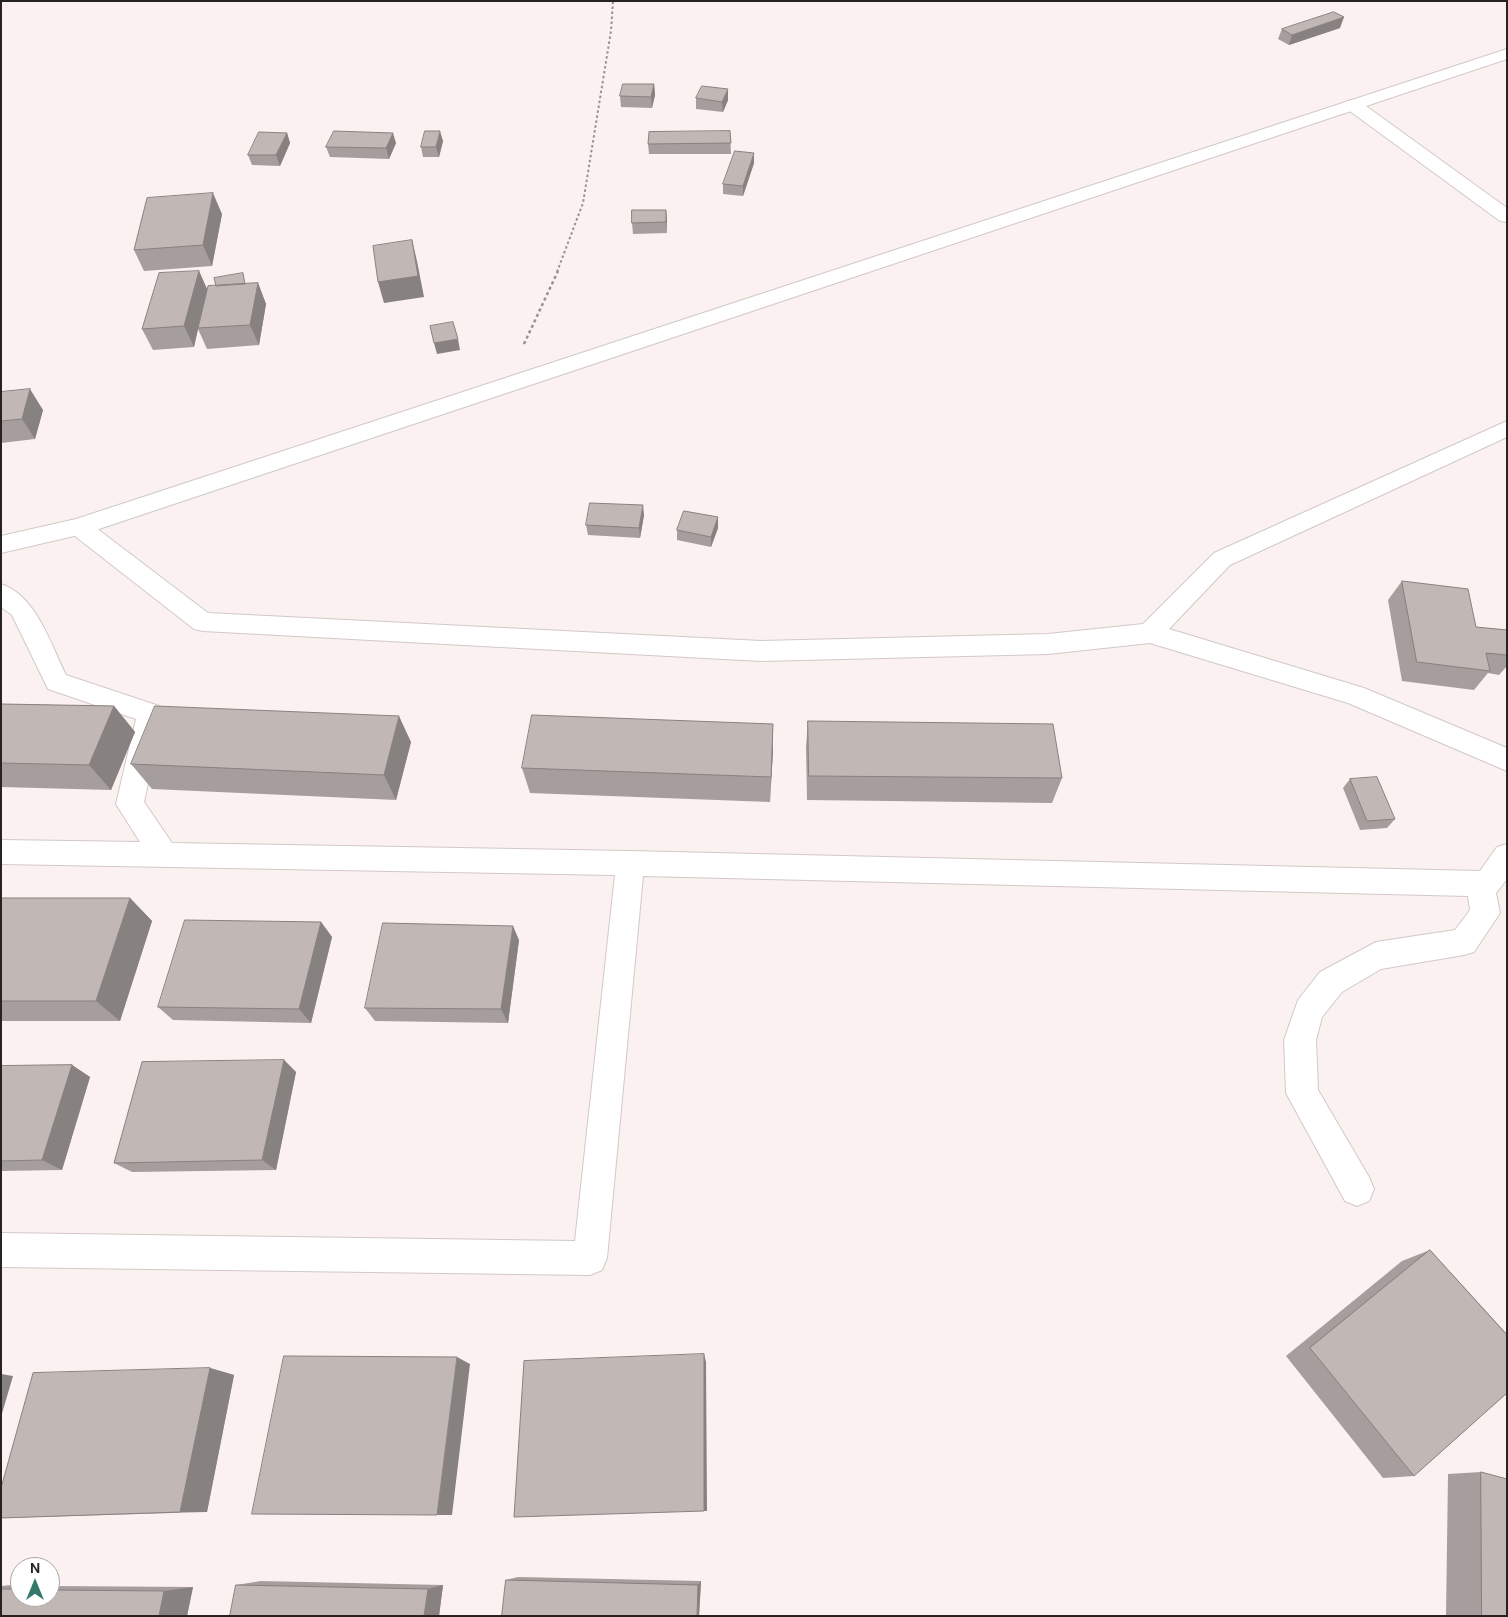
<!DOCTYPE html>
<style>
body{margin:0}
#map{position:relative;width:1508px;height:1617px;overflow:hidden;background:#fbf1f0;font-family:"DM Sans",sans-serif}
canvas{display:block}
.frame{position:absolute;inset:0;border:2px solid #262322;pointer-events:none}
.north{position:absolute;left:10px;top:1557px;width:50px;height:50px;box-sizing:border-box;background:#fff;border:1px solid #a8a7a7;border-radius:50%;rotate:0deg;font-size:14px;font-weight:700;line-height:20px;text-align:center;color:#262322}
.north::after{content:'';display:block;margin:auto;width:18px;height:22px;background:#34786c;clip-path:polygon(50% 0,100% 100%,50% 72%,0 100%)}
</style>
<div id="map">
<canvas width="1508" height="1617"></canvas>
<div class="frame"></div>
<div class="north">N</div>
</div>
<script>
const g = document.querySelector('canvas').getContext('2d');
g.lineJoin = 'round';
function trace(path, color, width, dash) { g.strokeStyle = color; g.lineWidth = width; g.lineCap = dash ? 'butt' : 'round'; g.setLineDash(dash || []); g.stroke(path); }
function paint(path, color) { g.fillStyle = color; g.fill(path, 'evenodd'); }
const minor = new Path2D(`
 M 1353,100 L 1359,101 L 1507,208 L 1507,222 L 1500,221 L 1347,109 L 1345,105 L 1347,101 Z
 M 1507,421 L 1507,437 L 1230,565 L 1169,629 L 1364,688 L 1507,748 L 1507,771 L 1348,703 L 1150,643 L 1048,654 L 761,661 L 203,631 L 194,629 L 71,533 L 67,527 L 71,521 L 79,519 L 87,521 L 208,613 L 761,641 L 1048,634 L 1143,624 L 1214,553 Z
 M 1,584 C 36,595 51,645 66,675 L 159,706 L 163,713 L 144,802 L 172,843 L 630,851 L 1480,871 L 1497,847 L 1507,844 L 1507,879 L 1496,893 L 1500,913 L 1474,952 L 1464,955 L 1381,969 L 1342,992 L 1322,1017 L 1316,1040 L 1318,1090 L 1369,1177 L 1374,1189 L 1369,1201 L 1357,1206 L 1345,1201 L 1286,1093 L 1284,1040 L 1298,1000 L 1320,972 L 1376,942 L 1455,930 L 1470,910 L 1468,896 L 643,876 L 607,1258 L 602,1270 L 590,1275 L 1,1267 L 1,1233 L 575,1241 L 615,875 L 1,864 L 1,840 L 140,842 L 116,804 L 136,719 L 48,689 L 12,615 L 1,607 Z`);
const major = new Path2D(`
 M 1507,49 L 1507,59 L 87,533 L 1,553 L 1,536 L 76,519 Z`);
trace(minor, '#d2c9c7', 2);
trace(major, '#d2c9c7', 2);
trace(new Path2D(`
 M 557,272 L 583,203 L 611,31 L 613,1`), '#989190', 2, [2.5, 2.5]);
trace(new Path2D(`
 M 524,344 L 558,271`), '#989190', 2.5, [3, 3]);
paint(minor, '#fff');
paint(major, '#fff');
paint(new Path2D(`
 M 1340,28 L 1289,45 L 1278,39 L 1282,29 Z
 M 654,84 L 655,95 L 652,108 L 621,107 L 620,96 Z
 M 696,98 L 728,100 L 723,112 L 696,109 Z
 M 730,131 L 731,154 L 649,154 L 648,144 Z
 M 287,133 L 290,143 L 280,166 L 252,165 L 248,155 Z
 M 443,141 L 439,157 L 423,157 L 421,147 Z
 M 396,143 L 389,159 L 330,157 L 326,147 Z
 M 754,163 L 743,196 L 723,194 L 723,184 Z
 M 666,210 L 667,233 L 633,234 L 632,223 Z
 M 222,214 L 212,266 L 144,271 L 134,250 Z
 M 199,271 L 207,290 L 247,284 L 258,283 L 266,304 L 259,345 L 207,349 L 198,329 L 194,347 L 153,350 L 142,329 Z
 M 1,392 L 43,410 L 35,439 L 1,443 Z
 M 644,515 L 640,538 L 588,535 L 586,525 Z
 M 718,528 L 711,547 L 677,540 L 677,530 Z
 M 1402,581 L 1476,627 L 1507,630 L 1507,666 L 1499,675 L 1488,673 L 1474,690 L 1402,681 L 1388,600 Z
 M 1,704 L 114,706 L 135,732 L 111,790 L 1,787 Z
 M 808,721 L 1062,778 L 1052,803 L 807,800 L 806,747 Z
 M 411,742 L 396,800 L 152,789 L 131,764 Z
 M 773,750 L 770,802 L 530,793 L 522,768 Z
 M 1350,779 L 1395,819 L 1387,828 L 1360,830 L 1343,788 Z
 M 1,898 L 130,898 L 152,921 L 120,1021 L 1,1021 Z
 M 321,922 L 332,937 L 311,1023 L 173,1020 L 158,1007 Z
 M 519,940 L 508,1023 L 375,1021 L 365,1008 Z
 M 284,1060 L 296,1072 L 276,1170 L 132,1172 L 114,1163 Z
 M 72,1065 L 90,1077 L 62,1170 L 1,1171 L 1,1066 Z
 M 1430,1250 L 1506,1333 L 1507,1333 L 1507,1393 L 1414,1476 L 1383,1478 L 1286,1356 L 1402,1261 Z
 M 210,1368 L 234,1375 L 207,1512 L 1,1518 Z
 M 1481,1472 L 1507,1616 L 1446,1616 L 1448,1474 Z
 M 518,1577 L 701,1581 L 699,1616 L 502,1616 L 506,1580 Z
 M 261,1581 L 443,1585 L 439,1616 L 230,1616 L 236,1585 Z
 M 11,1585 L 20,1585 L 20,1597 L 50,1597 L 50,1586 L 193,1587 L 187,1616 L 1,1616 L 1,1586 Z`), '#a69e9d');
paint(new Path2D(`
 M 1344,17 L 1340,28 L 1289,45 L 1292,35 Z
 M 654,84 L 655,95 L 652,108 L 651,97 Z
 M 728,89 L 728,100 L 723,112 L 722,102 Z
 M 440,131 L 443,141 L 439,157 L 436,147 Z
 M 287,133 L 290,143 L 280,166 L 276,155 Z
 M 393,133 L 396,143 L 389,159 L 386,148 Z
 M 754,153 L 754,163 L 743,196 L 743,186 Z
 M 213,193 L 222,214 L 212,266 L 203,245 Z
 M 666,210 L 667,220 L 667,233 L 666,222 Z
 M 412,240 L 417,261 L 424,297 L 384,303 L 378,282 Z
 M 199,271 L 208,291 L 198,328 L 198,329 L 194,347 L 184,326 Z
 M 258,283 L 266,304 L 259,345 L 250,325 Z
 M 458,339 L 460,350 L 437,354 L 434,343 Z
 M 30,389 L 43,410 L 35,439 L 22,419 Z
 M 643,505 L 644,515 L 640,538 L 639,528 Z
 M 718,517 L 718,528 L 711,547 L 711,537 Z
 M 114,706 L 135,732 L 111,790 L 89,765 Z
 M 399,716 L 411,742 L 396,800 L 384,775 Z
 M 773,724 L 773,750 L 770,802 L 771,777 Z
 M 130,898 L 152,921 L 120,1021 L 96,1001 Z
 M 321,922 L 332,937 L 311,1023 L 299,1009 Z
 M 513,926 L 519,940 L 508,1023 L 501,1009 Z
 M 284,1060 L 296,1072 L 276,1170 L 262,1160 Z
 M 72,1065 L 90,1077 L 62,1170 L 42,1160 Z
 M 704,1354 L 706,1362 L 707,1511 L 704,1511 Z
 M 457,1357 L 470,1364 L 452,1515 L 437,1515 Z
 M 210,1368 L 234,1375 L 207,1512 L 180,1512 Z
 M 1,1374 L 13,1376 L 1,1417 Z
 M 701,1581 L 699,1616 L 697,1616 L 698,1585 Z
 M 443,1585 L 439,1616 L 424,1616 L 428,1589 Z
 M 193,1587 L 187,1616 L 159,1616 L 164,1591 Z`), '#87817f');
const building = new Path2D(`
 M 1334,12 L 1344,17 L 1292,35 L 1282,29 Z
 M 623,84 L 654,84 L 651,97 L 620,96 Z
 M 702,86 L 728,89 L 722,102 L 696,98 Z
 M 334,131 L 393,133 L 386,148 L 326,147 Z
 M 425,131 L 440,131 L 436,147 L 421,147 Z
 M 730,131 L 731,143 L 648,144 L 649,132 Z
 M 259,132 L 287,133 L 276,155 L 248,155 Z
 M 735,151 L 754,153 L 743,186 L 723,184 Z
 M 213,193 L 203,245 L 134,250 L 147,198 Z
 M 632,210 L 666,210 L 666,222 L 632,223 Z
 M 412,240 L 418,276 L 378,282 L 373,246 Z
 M 199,271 L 184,326 L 142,329 L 159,273 Z
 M 243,273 L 245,284 L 216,286 L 214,278 Z
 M 258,283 L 250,325 L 198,328 L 208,286 Z
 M 453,322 L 458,339 L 434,343 L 430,326 Z
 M 30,389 L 22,419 L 1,421 L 1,392 Z
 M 590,503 L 643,505 L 639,528 L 586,525 Z
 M 684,511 L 718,517 L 711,537 L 677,530 Z
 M 1402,581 L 1468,589 L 1476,627 L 1507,630 L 1507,655 L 1486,653 L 1490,671 L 1417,662 Z
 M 1,704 L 114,706 L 89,765 L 1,763 Z
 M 155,706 L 399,716 L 384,775 L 131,764 Z
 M 532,715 L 773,724 L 771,777 L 522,768 Z
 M 808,721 L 1053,724 L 1062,778 L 809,776 Z
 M 1377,777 L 1395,819 L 1367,821 L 1350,779 Z
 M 1,898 L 130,898 L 96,1001 L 1,1001 Z
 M 185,920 L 321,922 L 299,1009 L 158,1007 Z
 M 383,923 L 513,926 L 501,1009 L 365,1008 Z
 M 284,1060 L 262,1160 L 114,1163 L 142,1062 Z
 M 72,1065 L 42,1160 L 1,1161 L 1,1066 Z
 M 1430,1250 L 1507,1335 L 1507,1393 L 1414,1476 L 1310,1348 Z
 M 704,1354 L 704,1511 L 514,1517 L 524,1361 Z
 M 284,1356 L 457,1357 L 437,1515 L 252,1514 Z
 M 210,1368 L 180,1512 L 1,1518 L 1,1488 L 33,1373 Z
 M 1481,1472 L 1507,1479 L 1507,1616 L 1482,1616 Z
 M 506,1580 L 698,1585 L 697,1616 L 502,1616 Z
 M 236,1585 L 428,1589 L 424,1616 L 230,1616 Z
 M 1,1589 L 20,1589 L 20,1597 L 50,1597 L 50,1590 L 164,1591 L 159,1616 L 1,1616 Z`);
paint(building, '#c1b8b6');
trace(building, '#87817f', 1);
</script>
